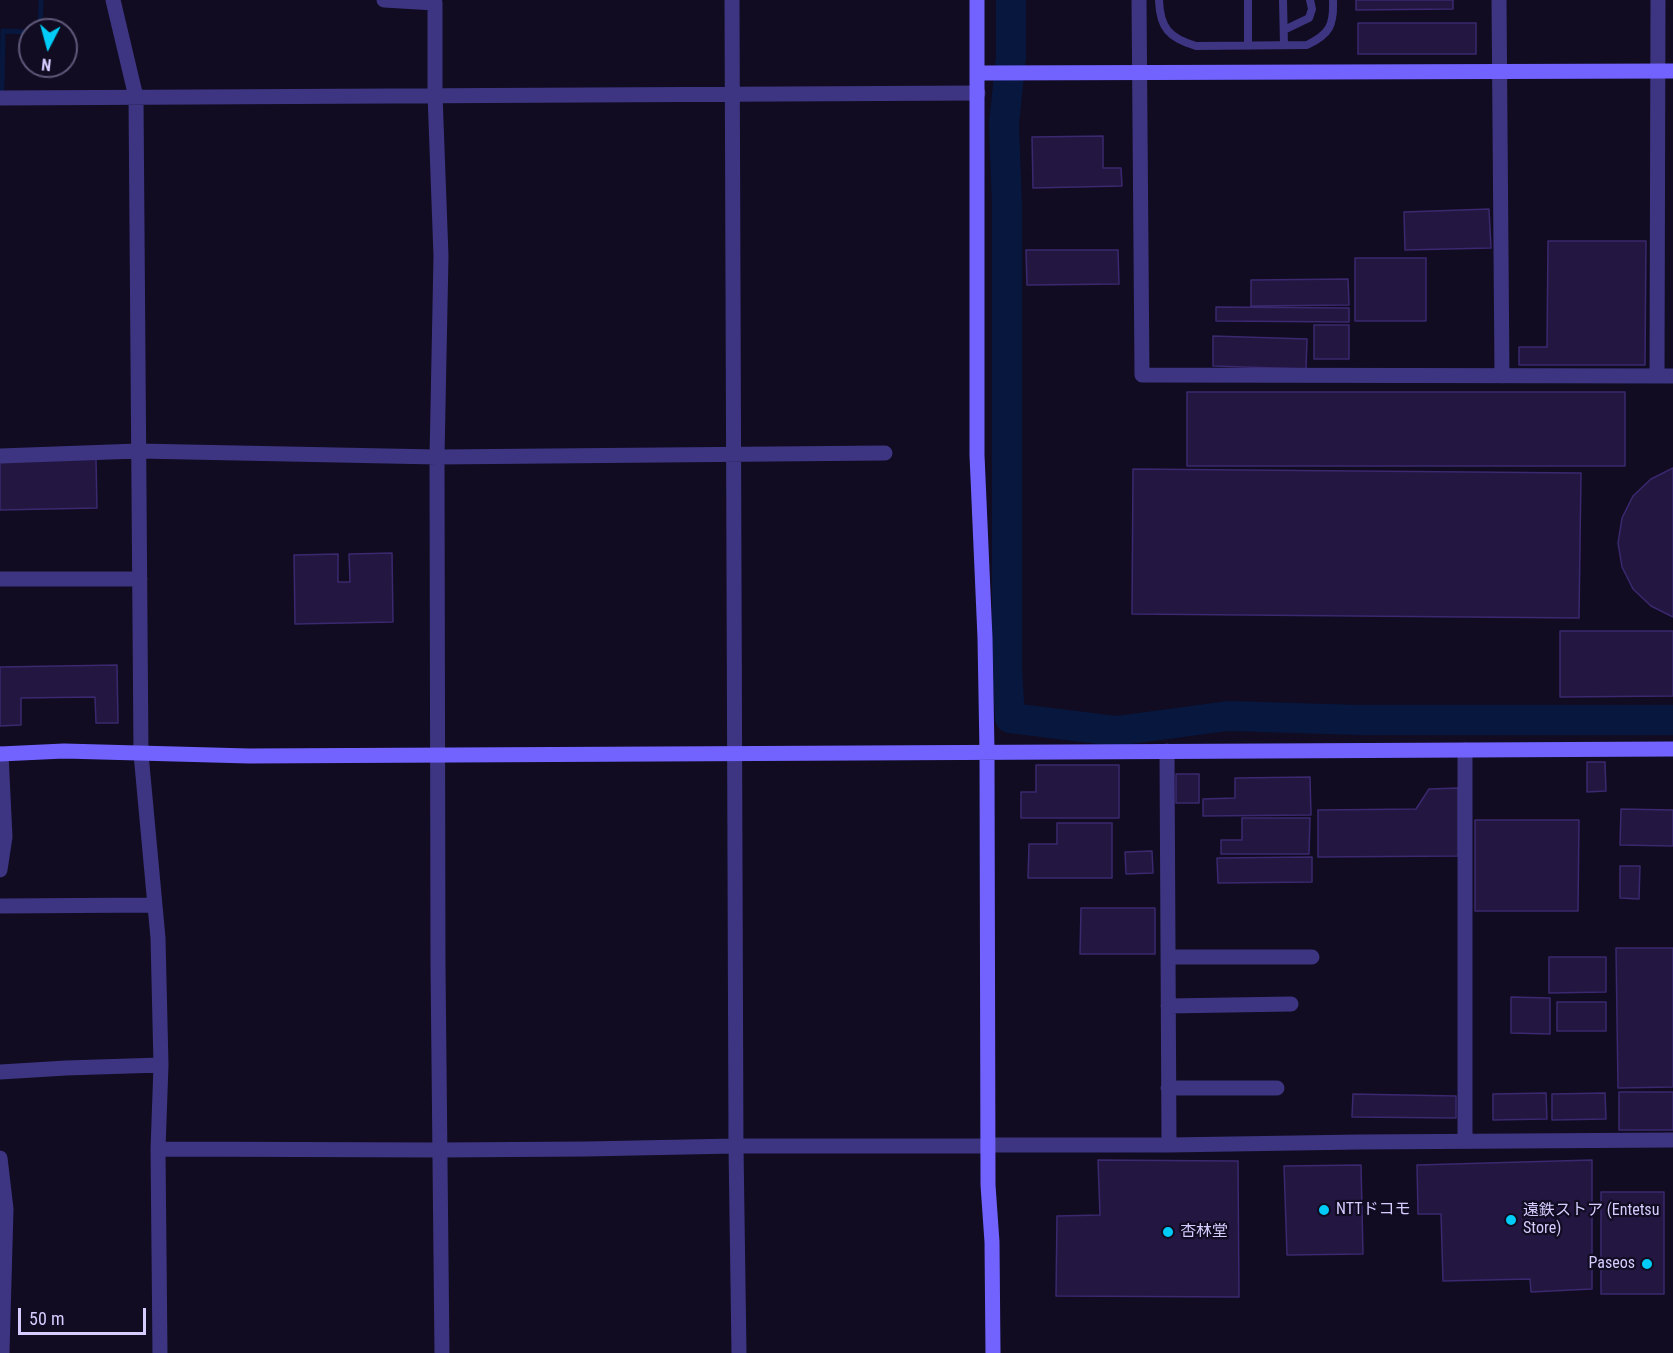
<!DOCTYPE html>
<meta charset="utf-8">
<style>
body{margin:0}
#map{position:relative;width:1673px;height:1353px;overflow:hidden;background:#110c21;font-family:"Roboto Condensed",sans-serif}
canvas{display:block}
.north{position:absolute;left:18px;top:18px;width:60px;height:60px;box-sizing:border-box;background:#110c21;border:2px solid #5f597a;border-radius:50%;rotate:186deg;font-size:16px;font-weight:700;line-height:24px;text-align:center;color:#d5ccff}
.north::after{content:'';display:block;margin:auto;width:21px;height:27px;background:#00ccf7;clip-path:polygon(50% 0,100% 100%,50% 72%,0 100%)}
.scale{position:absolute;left:18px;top:1308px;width:128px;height:27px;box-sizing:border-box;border:3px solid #d5ccff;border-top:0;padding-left:8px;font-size:18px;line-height:21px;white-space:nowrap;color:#d5ccff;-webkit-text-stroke:4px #110c21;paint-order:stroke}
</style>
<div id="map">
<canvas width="1673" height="1353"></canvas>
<div class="north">N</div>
<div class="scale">50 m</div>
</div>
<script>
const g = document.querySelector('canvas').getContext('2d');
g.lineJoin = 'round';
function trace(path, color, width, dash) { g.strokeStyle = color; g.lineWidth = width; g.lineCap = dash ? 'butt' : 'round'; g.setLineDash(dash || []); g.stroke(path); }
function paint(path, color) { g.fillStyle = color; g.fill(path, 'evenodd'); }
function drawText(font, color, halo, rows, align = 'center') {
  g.font = font + ' "Roboto Condensed","Noto Sans JP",sans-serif'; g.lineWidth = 4.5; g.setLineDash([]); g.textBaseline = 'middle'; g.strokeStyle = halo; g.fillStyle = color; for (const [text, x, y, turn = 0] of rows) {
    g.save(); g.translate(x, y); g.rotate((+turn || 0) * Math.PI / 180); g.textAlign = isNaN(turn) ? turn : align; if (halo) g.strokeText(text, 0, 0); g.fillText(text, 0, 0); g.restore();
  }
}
trace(new Path2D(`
 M 40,30 L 41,0
 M 2,89 L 3,31 L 30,32`), '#07173e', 5);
trace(new Path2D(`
 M 1011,0 L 1011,57 L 1004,124 L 1007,206 L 1007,670 L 1010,718 L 1116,731 L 1228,716 L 1359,720 L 1673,720`), '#07173e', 30);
const building = new Path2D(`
 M 1356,0 L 1453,0 L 1453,9 L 1356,10 Z
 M 1358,23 L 1476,23 L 1476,54 L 1358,54 Z
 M 1103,136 L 1103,168 L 1121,168 L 1122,186 L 1033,188 L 1032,137 Z
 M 1489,209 L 1491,248 L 1405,250 L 1404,212 Z
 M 1548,241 L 1646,241 L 1645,365 L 1519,365 L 1519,347 L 1547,347 Z
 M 1026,250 L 1118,250 L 1119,284 L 1027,285 Z
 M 1355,258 L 1426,258 L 1426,321 L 1355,321 Z
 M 1348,279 L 1349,305 L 1251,306 L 1251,280 Z
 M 1216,307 L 1349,308 L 1349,322 L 1216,321 Z
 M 1314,325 L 1349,325 L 1349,359 L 1314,359 Z
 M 1213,336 L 1307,339 L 1306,369 L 1213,366 Z
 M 1187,392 L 1625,392 L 1625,466 L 1187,466 Z
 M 96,459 L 97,508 L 0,510 L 0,461 Z
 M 1673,468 L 1673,617 L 1651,606 L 1633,589 L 1622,567 L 1618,543 L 1622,518 L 1633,496 L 1651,479 Z
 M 1133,469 L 1581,473 L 1579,618 L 1132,614 Z
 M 392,553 L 393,622 L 295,624 L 294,555 L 338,554 L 338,582 L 350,582 L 349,554 Z
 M 1560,631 L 1673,631 L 1673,696 L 1560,697 Z
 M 117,665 L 118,723 L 96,723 L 95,697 L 21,698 L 21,725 L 0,726 L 0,667 Z
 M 1587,762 L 1605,762 L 1606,791 L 1587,792 Z
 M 1036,765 L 1119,765 L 1119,818 L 1021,818 L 1021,792 L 1036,792 Z
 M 1176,774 L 1199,774 L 1199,803 L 1176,803 Z
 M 1310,777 L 1311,815 L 1203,816 L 1203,799 L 1235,798 L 1235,778 Z
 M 1458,788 L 1458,856 L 1318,857 L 1318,810 L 1416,809 L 1429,789 Z
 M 1621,809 L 1673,810 L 1673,846 L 1620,845 Z
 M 1242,818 L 1310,818 L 1309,854 L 1221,854 L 1221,840 L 1242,840 Z
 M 1475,820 L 1579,820 L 1578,911 L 1475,911 Z
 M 1057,823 L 1112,823 L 1112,878 L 1028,878 L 1029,844 L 1057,844 Z
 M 1152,851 L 1153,873 L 1126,874 L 1125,852 Z
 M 1312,857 L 1312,882 L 1218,883 L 1217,858 Z
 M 1620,866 L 1640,866 L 1639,899 L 1620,898 Z
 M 1081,908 L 1155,908 L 1155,954 L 1080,954 Z
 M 1616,948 L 1673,948 L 1673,1087 L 1618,1088 Z
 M 1549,957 L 1606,957 L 1606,992 L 1549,993 Z
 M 1511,997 L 1550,998 L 1550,1034 L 1511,1033 Z
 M 1557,1002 L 1606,1002 L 1606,1031 L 1557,1031 Z
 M 1619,1092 L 1673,1092 L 1673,1130 L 1619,1130 Z
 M 1546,1093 L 1547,1119 L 1493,1120 L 1493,1094 Z
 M 1605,1093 L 1606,1119 L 1552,1120 L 1552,1094 Z
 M 1353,1094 L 1456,1096 L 1456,1118 L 1352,1117 Z
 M 1098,1160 L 1238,1161 L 1239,1297 L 1056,1296 L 1057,1216 L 1100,1215 Z
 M 1592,1160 L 1592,1289 L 1531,1292 L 1530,1279 L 1443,1281 L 1441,1214 L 1418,1214 L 1417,1165 Z
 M 1361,1165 L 1363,1254 L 1287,1255 L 1284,1166 Z
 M 1601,1192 L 1664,1192 L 1664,1294 L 1601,1294 Z`);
paint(building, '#231742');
trace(building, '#3b286f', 1.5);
trace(new Path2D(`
 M 1159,0 C 1160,28 1169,38 1196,46 L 1307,45 C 1330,34 1334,25 1333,0
 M 1283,0 L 1284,45
 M 1284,30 L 1309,18 L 1312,9 L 1310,0
 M 1248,46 L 1248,0`), '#3d3581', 8);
trace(new Path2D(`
 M 113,0 L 136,97 L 141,754 L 158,938 L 161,1065 L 158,1149 L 160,1353
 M 384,0 L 435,3 L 435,94 L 441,256 L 437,457 L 438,966 L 442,1353
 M 732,0 L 736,1146 L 739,1353
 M 1139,0 L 1142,375 L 1673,376
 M 1499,0 L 1502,376
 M 0,98 L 978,93
 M 1657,376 L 1658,0
 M 0,456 L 138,451 L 437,457 L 885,453
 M 0,579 L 140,579
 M 1465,750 L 1465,1141
 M 1167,751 L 1169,1145
 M 0,870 L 5,837 L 1,754
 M 0,906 L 155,905
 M 1168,957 L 1312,957
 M 1168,1006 L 1291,1004
 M 0,1072 L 66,1068 L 161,1065
 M 1168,1088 L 1277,1088
 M 988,1145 L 1169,1145 L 1359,1142 L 1673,1140
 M 158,1149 L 440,1150 L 586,1149 L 736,1146 L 988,1146
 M 0,1158 L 6,1209 L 2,1353`), '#3d3581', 15);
trace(new Path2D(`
 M 977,0 L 977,455 L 985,638 L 987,752 L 988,1185 L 992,1242 L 993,1353
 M 978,73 L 1673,71
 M 0,754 L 64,751 L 249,756 L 1673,749`), '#7263ff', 15);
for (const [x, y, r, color] of [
 [1324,1210,6,"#00ccf7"],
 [1511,1220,6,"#00ccf7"],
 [1168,1232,6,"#00ccf7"],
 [1647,1264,6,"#00ccf7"]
]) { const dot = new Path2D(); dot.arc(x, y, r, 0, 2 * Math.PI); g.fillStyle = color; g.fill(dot); trace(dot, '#110c21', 2); }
drawText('16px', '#d5ccff', '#110c21', [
 ["NTTドコモ",1336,1210],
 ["遠鉄ストア (Entetsu",1523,1211],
 ["Store)",1523,1229],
 ["杏林堂",1180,1232],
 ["Paseos",1635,1264,"right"]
], 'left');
</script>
